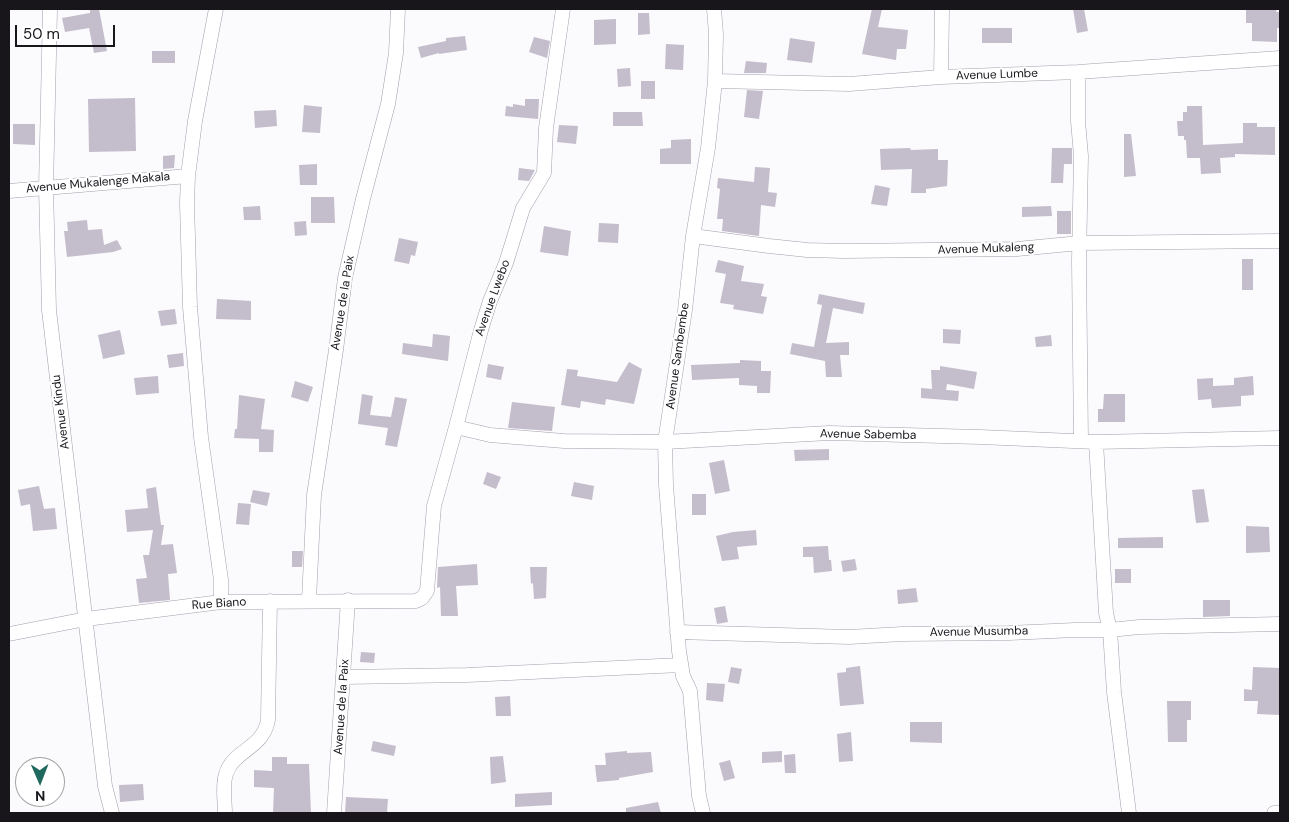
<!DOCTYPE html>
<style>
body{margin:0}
#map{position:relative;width:1289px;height:822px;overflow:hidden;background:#fbfafd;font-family:"DM Sans",sans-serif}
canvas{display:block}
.frame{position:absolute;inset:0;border:10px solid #18151b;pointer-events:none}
.north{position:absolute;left:15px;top:757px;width:50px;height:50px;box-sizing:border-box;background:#fff;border:1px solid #a3a1a4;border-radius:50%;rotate:179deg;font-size:14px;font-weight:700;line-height:20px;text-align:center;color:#18151b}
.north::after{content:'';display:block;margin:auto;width:18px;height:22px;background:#20695f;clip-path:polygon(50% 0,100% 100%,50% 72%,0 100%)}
.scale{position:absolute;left:15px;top:25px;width:100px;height:22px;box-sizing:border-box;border:2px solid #18151b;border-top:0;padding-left:6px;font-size:15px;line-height:18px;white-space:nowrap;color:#18151b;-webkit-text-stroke:4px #fff;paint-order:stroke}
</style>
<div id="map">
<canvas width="1289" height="822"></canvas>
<div class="frame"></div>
<div class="north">N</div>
<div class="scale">50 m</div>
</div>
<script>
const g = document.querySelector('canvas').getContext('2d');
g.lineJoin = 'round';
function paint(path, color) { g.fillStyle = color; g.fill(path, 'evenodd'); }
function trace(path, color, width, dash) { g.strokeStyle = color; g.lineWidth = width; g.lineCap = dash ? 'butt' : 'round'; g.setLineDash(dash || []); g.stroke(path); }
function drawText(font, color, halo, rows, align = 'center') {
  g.font = font + ' "DM Sans",sans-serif'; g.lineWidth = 4; g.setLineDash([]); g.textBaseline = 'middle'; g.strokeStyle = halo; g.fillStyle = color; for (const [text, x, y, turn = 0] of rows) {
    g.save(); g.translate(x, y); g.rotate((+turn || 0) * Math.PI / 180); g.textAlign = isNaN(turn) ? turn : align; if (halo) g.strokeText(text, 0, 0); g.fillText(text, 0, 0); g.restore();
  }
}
paint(new Path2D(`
 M 90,9 L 99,9 L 107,51 L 94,53 L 89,28 L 65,32 L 62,18 L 90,13 Z
 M 872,9 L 882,9 L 878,27 L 908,30 L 906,49 L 897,49 L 896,60 L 862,54 Z
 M 1073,9 L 1084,9 L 1088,31 L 1077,33 Z
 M 1246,9 L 1277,9 L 1276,12 L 1280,12 L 1280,28 L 1277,28 L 1277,42 L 1252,41 L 1252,23 L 1246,23 Z
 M 638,13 L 649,13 L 650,34 L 638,35 Z
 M 616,19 L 616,44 L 594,45 L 594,20 Z
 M 982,28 L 1012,28 L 1012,43 L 982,43 Z
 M 465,36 L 467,50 L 439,54 L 439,53 L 421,58 L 418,47 L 446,41 L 446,38 Z
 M 534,37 L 550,41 L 547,58 L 529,52 Z
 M 790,38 L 815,42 L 812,63 L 787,60 Z
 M 666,44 L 684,45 L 683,70 L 665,69 Z
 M 152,51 L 175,51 L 175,63 L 152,63 Z
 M 746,61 L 767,63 L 766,73 L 744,73 Z
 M 630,68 L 631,86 L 618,87 L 617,69 Z
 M 641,81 L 655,81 L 655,99 L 641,99 Z
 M 747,90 L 763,91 L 759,119 L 744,117 Z
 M 135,98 L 136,151 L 89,152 L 88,99 Z
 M 525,99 L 539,99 L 538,119 L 505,116 L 506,106 L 513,107 L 513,104 L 525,106 Z
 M 304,105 L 322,107 L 320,133 L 302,132 Z
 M 1187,106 L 1202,106 L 1203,145 L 1243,143 L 1243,123 L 1257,123 L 1257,127 L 1275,127 L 1275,155 L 1235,154 L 1235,157 L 1220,158 L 1221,173 L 1201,174 L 1200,158 L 1187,158 L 1186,140 L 1184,140 L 1184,136 L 1178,136 L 1177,121 L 1183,121 L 1183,112 L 1187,112 Z
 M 276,110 L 277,126 L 255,128 L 254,111 Z
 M 613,112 L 642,112 L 643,126 L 613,126 Z
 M 13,124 L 35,124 L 35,145 L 13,144 Z
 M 559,125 L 578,126 L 576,144 L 557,142 Z
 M 1124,134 L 1131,134 L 1136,176 L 1124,177 Z
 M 691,139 L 691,164 L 660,164 L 660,149 L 671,148 L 671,140 Z
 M 910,148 L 911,150 L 938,149 L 938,160 L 948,160 L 947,186 L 926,189 L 926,193 L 911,193 L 912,169 L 881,170 L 880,149 Z
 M 1052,148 L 1072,148 L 1072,164 L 1064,164 L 1063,183 L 1051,183 Z
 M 175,155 L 174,168 L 163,169 L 163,156 Z
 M 317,164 L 317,185 L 300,185 L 299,165 Z
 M 755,167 L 770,168 L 768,192 L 777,193 L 775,207 L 761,205 L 759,236 L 722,231 L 723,219 L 717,219 L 720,189 L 717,188 L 718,178 L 754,182 Z
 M 519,168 L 535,170 L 529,181 L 518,180 Z
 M 875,185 L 890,188 L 887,206 L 871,204 Z
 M 311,197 L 334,197 L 335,223 L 311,223 Z
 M 260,206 L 261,220 L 244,220 L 243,207 Z
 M 1051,206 L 1052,216 L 1022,217 L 1022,207 Z
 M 1057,211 L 1071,211 L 1071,234 L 1057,234 Z
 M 87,220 L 88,230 L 102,229 L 104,245 L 117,240 L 122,249 L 113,252 L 67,257 L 64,231 L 68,231 L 67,222 Z
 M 306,221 L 307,235 L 295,236 L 294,222 Z
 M 599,223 L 619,224 L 618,243 L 598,242 Z
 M 544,226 L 571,231 L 568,256 L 540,252 Z
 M 399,238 L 418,242 L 415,256 L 411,255 L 409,264 L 394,261 Z
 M 1242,259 L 1253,259 L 1253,290 L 1242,290 Z
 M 718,260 L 744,266 L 741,281 L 764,284 L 761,296 L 767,297 L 763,314 L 733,309 L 734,305 L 720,303 L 726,274 L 715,272 Z
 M 819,294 L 865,303 L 863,314 L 833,308 L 826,343 L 849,342 L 849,355 L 840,355 L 842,377 L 826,377 L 825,361 L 790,354 L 792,343 L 814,347 L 822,305 L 817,304 Z
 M 217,299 L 251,301 L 251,320 L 216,319 Z
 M 175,309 L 177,324 L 161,326 L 158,311 Z
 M 943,329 L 961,330 L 960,344 L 943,343 Z
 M 120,330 L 125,354 L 103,359 L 98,335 Z
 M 433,334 L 450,336 L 448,361 L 402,354 L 403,343 L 432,347 Z
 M 1051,335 L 1052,346 L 1036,347 L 1035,337 Z
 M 183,353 L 184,366 L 169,368 L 167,355 Z
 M 740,360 L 761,361 L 761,371 L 771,371 L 770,393 L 757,393 L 757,386 L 739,385 L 739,378 L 692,380 L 691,365 L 740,363 Z
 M 629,362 L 642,369 L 634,404 L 606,399 L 605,405 L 581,401 L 580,408 L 561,405 L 567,369 L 578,370 L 577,376 L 617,382 Z
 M 488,364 L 504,367 L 501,380 L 486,377 Z
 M 940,366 L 977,372 L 974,389 L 947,384 L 946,390 L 959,391 L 958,401 L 921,398 L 921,388 L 932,389 L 931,370 L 940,370 Z
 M 158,376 L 159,393 L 136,395 L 134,378 Z
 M 1253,376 L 1254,395 L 1241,396 L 1241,406 L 1212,408 L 1211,399 L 1198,400 L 1197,379 L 1213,378 L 1213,386 L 1234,385 L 1234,378 Z
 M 295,381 L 313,387 L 308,402 L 291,397 Z
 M 362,394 L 373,396 L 370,415 L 391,417 L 395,397 L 407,399 L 397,447 L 385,445 L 388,428 L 358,424 Z
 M 1104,394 L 1125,394 L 1125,422 L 1098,422 L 1098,409 L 1103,409 Z
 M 239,395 L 265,399 L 261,429 L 274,430 L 273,452 L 259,452 L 259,439 L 234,438 L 235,429 L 237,429 Z
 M 512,402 L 555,407 L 552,431 L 508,428 Z
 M 829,449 L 829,460 L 795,461 L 794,450 Z
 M 724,460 L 730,491 L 715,494 L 709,463 Z
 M 487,472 L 501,477 L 496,489 L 483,484 Z
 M 574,482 L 594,486 L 592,500 L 571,496 Z
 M 39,486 L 44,509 L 55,508 L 57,529 L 33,531 L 30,504 L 21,506 L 18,490 Z
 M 156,487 L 161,525 L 164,525 L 161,545 L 173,544 L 177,573 L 168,574 L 170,600 L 139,603 L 136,579 L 147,578 L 143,555 L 149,555 L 153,530 L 127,532 L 125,510 L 148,508 L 146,489 Z
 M 1204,489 L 1209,522 L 1196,523 L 1192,490 Z
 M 253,490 L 270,493 L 267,506 L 250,502 Z
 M 692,494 L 706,494 L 706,515 L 692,515 Z
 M 238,503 L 251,504 L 249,525 L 236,524 Z
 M 1246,526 L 1269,527 L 1270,552 L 1246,553 Z
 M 756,530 L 757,545 L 737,547 L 739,559 L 722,561 L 716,536 L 733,532 Z
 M 1163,537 L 1163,548 L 1118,548 L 1118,538 Z
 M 828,546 L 829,560 L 831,560 L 832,571 L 814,573 L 813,557 L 803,557 L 803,547 Z
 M 292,551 L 303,551 L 302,567 L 292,567 Z
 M 855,559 L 857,570 L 843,572 L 841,561 Z
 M 477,564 L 478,585 L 456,586 L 458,616 L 441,616 L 440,587 L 437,588 L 438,567 Z
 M 530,567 L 547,567 L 546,598 L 534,599 L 533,583 L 531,584 Z
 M 1115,569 L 1131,569 L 1131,583 L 1115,583 Z
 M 916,588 L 918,602 L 898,604 L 897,590 Z
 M 1203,600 L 1230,600 L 1230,616 L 1203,617 Z
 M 725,606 L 728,622 L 717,624 L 714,608 Z
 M 361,652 L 375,653 L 374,663 L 360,662 Z
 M 860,666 L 864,704 L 840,706 L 837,673 L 846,672 L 846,668 Z
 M 731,667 L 742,669 L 739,684 L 728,682 Z
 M 1253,667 L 1280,668 L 1280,715 L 1257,714 L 1258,701 L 1244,701 L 1244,689 L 1252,690 Z
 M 707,683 L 725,684 L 723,702 L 706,700 Z
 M 510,696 L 511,716 L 496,716 L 495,697 Z
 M 1167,701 L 1191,701 L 1191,720 L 1187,720 L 1187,742 L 1168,742 Z
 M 910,722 L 942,722 L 942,743 L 910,742 Z
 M 851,732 L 853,761 L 839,762 L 837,734 Z
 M 373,741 L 396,746 L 394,756 L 371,751 Z
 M 627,751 L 627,753 L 651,752 L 653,772 L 619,778 L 619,780 L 597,782 L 595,765 L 606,765 L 605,753 Z
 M 782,751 L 782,762 L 762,763 L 762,752 Z
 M 795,754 L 796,773 L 785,773 L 784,755 Z
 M 503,756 L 506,782 L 491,784 L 490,757 Z
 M 272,757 L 287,757 L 287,764 L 309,764 L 311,813 L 273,813 L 274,788 L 254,787 L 254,770 L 272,771 Z
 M 730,760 L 735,778 L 724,781 L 719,763 Z
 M 143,784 L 144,800 L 120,802 L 119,785 Z
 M 552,792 L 552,805 L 515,807 L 515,794 Z
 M 346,797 L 388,799 L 387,813 L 345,813 Z
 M 658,802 L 661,813 L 626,813 L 626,808 Z`), '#c4bdcc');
const street = new Path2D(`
 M 50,9 L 46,188 L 49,310 L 105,786 L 112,813
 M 216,9 L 195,121 L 188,176 L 187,203 L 190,307 L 201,437 L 221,580 L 221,602
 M 1078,72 L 1078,121 L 1081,156 L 1079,261 L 1081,441
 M 941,77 L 942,9
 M 715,81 L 849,84 L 941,77 L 1078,72 L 1280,58
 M 9,191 L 188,176
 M 693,236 L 769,246 L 807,250 L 844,251 L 1017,249 L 1080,243 L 1280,241
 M 456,427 L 490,435 L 564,441 L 665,442 L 829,433 L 980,437 L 1096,442 L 1280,438
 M 1096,442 L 1106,613 L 1110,630 L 1114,692 L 1129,813
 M 309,600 L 314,495 L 336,350 L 345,278 L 363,199 L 388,104 L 396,53 L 398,9
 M 677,632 L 849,637 L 902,634 L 1009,633 L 1075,630 L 1110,630 L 1139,627 L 1280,624
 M 9,634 L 86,619 L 221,602 L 416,601 L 422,598 L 427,591 L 434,506 L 456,427 L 481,330 L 490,301 L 506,263 L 523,208 L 544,173 L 546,128 L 563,9
 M 344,677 L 467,675 L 681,665
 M 225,813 C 225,801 222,786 226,774 C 233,750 263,749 268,720 L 270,601
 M 334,813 L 348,600
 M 703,813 L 699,796 L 690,691 L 683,676 L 679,651 L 666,485 L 665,442 L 685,310 L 693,236 L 708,148 L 715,81 L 716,34 L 714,9
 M 1274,813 L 1280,813`);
trace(street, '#a59ead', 15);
trace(street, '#fff', 14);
drawText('12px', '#18151b', '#fff', [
 ["Avenue Lumbe",997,75,-2],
 ["Avenue Mukalenge Makala",98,183,-5],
 ["Avenue Mukaleng",986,249,-2],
 ["Avenue Lwebo",493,298,-70],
 ["Avenue de la Paix",343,303,-81],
 ["Avenue Sambembe",678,356,-82],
 ["Avenue Kindu",61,412,-97],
 ["Avenue Sabemba",868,435,1],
 ["Rue Biano",219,604,-4],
 ["Avenue Musumba",979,632,-1],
 ["Avenue de la Paix",342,707,-86]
]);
</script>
